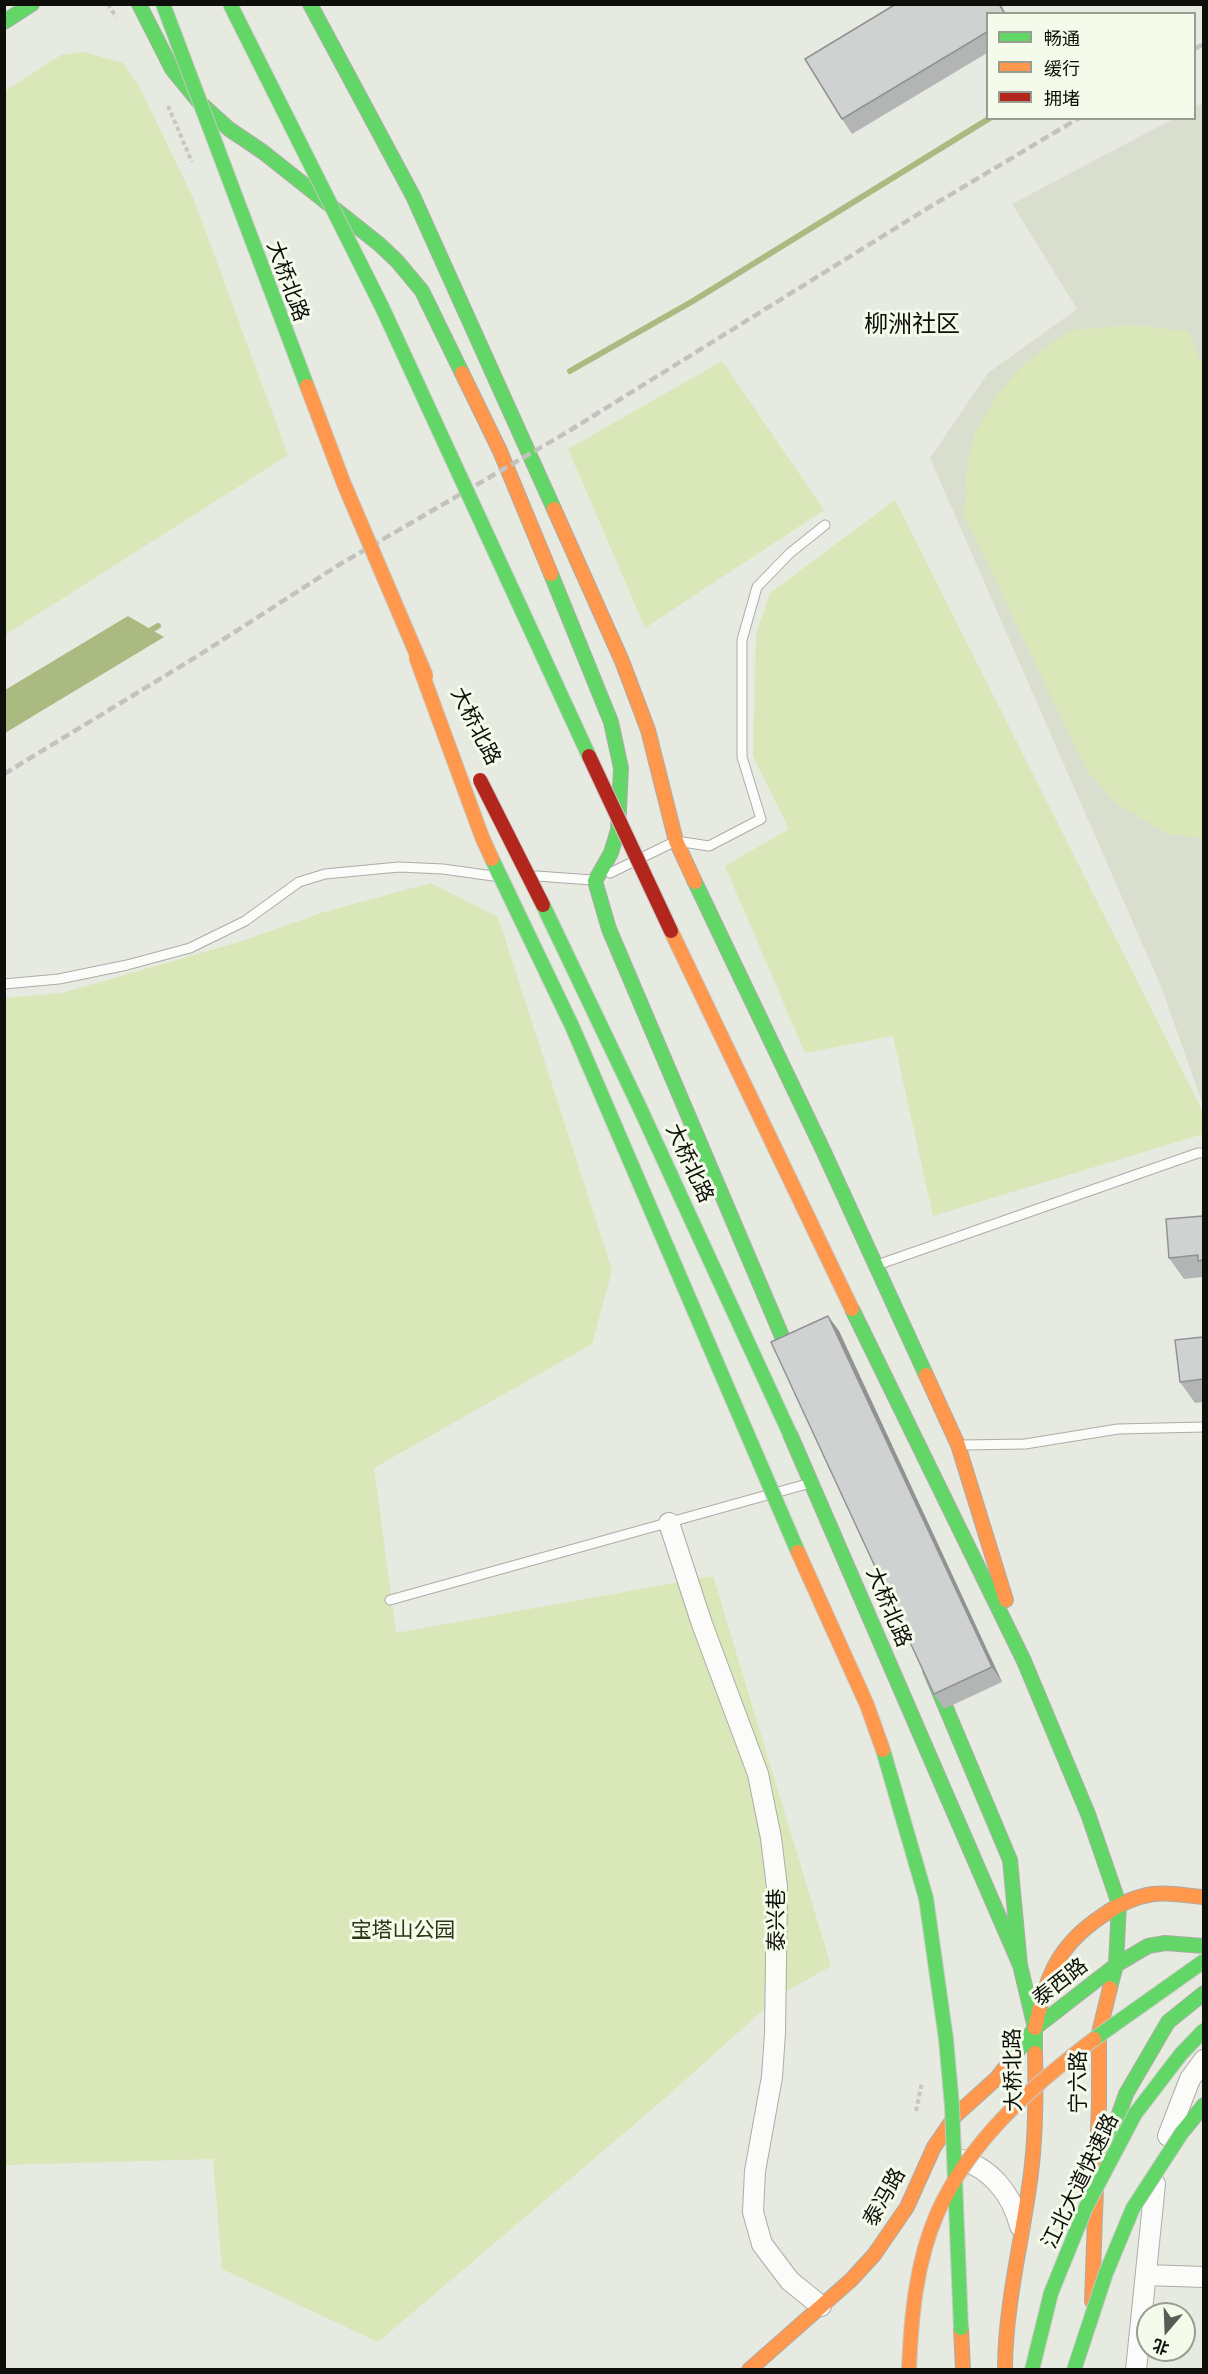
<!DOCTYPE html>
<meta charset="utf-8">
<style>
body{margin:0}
#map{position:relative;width:1208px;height:2374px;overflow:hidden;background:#e7eae0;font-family:Ubuntu,"Noto Sans SC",sans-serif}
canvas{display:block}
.frame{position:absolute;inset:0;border:6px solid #0e0f0a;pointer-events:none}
.legend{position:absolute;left:986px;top:12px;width:210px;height:108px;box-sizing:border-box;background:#f5fbeb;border:2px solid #999d91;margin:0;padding:8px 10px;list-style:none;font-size:18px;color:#0e0f0a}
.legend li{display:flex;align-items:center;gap:12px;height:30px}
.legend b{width:30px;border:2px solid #999d91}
.north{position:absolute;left:1136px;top:2302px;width:60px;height:60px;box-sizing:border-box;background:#f5fbeb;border:2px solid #999d91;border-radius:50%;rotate:199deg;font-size:16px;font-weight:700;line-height:24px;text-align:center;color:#0e0f0a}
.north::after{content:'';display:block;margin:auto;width:21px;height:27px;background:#5a5c55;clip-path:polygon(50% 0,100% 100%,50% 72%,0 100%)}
</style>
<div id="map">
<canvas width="1208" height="2374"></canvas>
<div class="frame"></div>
<ul class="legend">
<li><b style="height:8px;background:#63d668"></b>畅通</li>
<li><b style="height:8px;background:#ff974d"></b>缓行</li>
<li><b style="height:8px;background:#b3261e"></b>拥堵</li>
</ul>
<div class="north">北</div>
</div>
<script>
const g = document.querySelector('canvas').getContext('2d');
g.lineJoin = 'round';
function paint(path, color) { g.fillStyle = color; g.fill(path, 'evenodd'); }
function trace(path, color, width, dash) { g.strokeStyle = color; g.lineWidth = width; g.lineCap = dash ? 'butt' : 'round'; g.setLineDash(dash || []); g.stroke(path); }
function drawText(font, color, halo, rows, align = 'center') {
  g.font = font + ' Ubuntu,"Noto Sans SC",sans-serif'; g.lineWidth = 6; g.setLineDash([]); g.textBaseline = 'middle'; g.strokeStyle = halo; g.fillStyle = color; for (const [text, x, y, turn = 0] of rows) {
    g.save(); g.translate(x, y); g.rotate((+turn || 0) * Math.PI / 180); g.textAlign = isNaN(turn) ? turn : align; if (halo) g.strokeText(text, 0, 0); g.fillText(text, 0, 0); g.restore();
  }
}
paint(new Path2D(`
 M 1203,102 L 1203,1105 L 1162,989 L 930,458 L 988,373 L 1077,309 L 1012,204 L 1173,119 L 1194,118 L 1195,107 Z`), '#dadece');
paint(new Path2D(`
 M 84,52 L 123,63 L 139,86 L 194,200 L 288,455 L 5,635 L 5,91 L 61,55 Z
 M 1135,325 L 1188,331 L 1203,366 L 1203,838 L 1167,834 L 1117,804 L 1087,771 L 963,513 L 967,493 L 965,476 L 975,433 L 997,395 L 1025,363 L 1070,330 Z
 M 722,361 L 824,510 L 645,628 L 568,449 Z
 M 895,500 L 1203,1112 L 1203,1134 L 933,1216 L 893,1036 L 805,1053 L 725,866 L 789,829 L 753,756 L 756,635 L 770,593 Z
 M 431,883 L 498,917 L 612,1270 L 592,1344 L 374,1468 L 396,1633 L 713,1576 L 831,1966 L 780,1995 L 656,2106 L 378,2342 L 222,2269 L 213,2159 L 5,2165 L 4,998 L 62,993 L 239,942 L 324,912 Z`), '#d9e7b9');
paint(new Path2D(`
 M 128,616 L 164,637 L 5,733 L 5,690 Z`), '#aaba81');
trace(new Path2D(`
 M 570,371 L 693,301 L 990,118
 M 146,633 L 158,626`), '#aaba81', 6);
const lane = new Path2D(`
 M 610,873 L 676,841 L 709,846 L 761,819 L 742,757 L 742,640 L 757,587 L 790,553 L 825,525
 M 537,876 L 592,880
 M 4,984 L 59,979 L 127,965 L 190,948 L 245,921 L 299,882 L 325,874 L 399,867 L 443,869 L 493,876
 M 880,1264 L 1198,1153 L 1204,1153
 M 963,1445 L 1025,1444 L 1118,1429 L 1204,1427
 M 390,1600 L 807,1484`);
const street = new Path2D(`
 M 669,1523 L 702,1624 L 758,1774 L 771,1838 L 777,1887 L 775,2033 L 772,2077 L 755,2171 L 753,2212 L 762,2244 L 790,2281 L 821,2306
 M 1168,2136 L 1190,2079 L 1204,2060
 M 958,2159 C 991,2167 1012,2195 1020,2226
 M 1146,2275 L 1204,2277
 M 1136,2370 L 1155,2184`);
const fast = new Path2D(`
 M 139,4 L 172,69 L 199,102 L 229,129 L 263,152 L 379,244 L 397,261 L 422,291 L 462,373
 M 310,4 L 413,196 L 554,509
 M 4,22 L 32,4
 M 551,574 L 611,722 L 621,768 L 618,830 L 611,853 L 595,881 L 609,929 L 798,1374
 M 695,882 L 823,1150 L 926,1375
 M 852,1309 L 1024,1661 L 1088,1814 L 1119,1904
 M 790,1434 L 1020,1965
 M 930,1670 L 1010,1860 L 1020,1965 L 1035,2028 L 1035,2053
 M 1110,1988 L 1116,1965 L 1119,1904
 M 1011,2060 L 1035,2028 L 1116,1965 L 1148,1946 L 1165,1943 L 1204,1946
 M 1183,2131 L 1204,2105
 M 1108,2145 L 1126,2094 L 1168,2022 L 1204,1993`);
const slow = new Path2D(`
 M 462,373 L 500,451 L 551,574
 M 554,509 L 622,661 L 648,730 L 676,841 L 695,882
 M 926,1375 L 958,1445 L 1006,1600
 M 1035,2028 C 1046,1977 1057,1946 1102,1916 C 1117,1905 1134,1897 1153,1894 C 1170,1892 1187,1896 1204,1897
 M 1092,2301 L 1099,2103 L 1099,2033 L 1110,1988
 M 961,2328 L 963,2370
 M 749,2370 L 851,2280 L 874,2255 L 907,2207 L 934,2147 L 956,2115 L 997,2078 L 1011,2060
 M 1005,2370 C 1005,2304 1023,2238 1031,2173 C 1036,2133 1036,2093 1035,2053`);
trace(lane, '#abada6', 11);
trace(street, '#abada6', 22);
trace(fast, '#abada6', 16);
trace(slow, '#abada6', 16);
trace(new Path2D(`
 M 108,4 L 116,17
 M 168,106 L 192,162
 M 916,2111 L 922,2082`), '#c7c8c5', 4, [4.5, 3]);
trace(lane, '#fbfcfa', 9);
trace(street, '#fbfcfa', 20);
trace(fast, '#63d668', 14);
trace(slow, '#ff974d', 14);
trace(new Path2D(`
 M 1194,49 L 1204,44
 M 4,774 L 196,657 L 337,566 L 569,431 L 928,208 L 1079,118`), '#c2c2c0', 4.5, [9, 4.5]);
const fastBridge = new Path2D(`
 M 163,4 L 307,386
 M 230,4 L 382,307 L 589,756
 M 492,859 L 572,1026 L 798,1552
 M 543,905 L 639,1106 L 790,1434
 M 883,1750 L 926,1898 L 946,2039 L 952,2106 L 961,2328
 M 1094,2039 L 1204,1961
 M 1032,2370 L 1051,2293 L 1086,2207 L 1135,2114 L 1181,2054 L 1204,2030
 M 1074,2370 L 1106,2273 L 1133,2208 L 1183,2131`);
const slowBridge = new Path2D(`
 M 307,386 L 344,484 L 426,676
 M 416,657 L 482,837 L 492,859
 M 671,931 L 852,1309
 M 798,1552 L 867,1705 L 883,1750
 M 909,2370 C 911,2318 916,2262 937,2214 C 969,2141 1032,2086 1094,2039`);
const jamBridge = new Path2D(`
 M 589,756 L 671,931
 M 480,780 L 543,905`);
trace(fastBridge, '#c6c8c3', 16, []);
trace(slowBridge, '#c6c8c3', 16, []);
trace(jamBridge, '#c6c8c3', 16, []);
trace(fastBridge, '#63d668', 14);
trace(slowBridge, '#ff974d', 14);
trace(jamBridge, '#b3261e', 14);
paint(new Path2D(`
 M 896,4 L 1001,4 L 1006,14 L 987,14 L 987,53 L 852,134 L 842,119 L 805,59 Z
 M 1203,1216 L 1203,1277 L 1184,1279 L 1169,1258 Z
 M 828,1316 L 839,1331 L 1002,1682 L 944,1709 L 934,1694 Z
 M 1203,1337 L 1203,1402 L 1195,1403 L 1180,1382 Z`), '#b2b5b3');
paint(new Path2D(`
 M 828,1316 L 839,1331 L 1002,1682 L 992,1667 Z`), '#919392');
const building = new Path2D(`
 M 896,4 L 999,4 L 1005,14 L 987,14 L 987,32 L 842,119 L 805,59 Z
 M 1203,1216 L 1203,1260 L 1198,1261 L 1198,1255 L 1169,1258 L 1166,1219 Z
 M 828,1316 L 992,1667 L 934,1694 L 771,1342 Z
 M 1203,1337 L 1203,1379 L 1180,1382 L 1175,1340 Z`);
paint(building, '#cfd2d0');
trace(building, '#919392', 1.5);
drawText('21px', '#0e0f0a', '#f5fbeb', [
 ["大桥北路",288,281,70],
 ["大桥北路",476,726,63],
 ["大桥北路",690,1163,65],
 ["大桥北路",889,1607,67],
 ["泰兴巷",776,1920,-90],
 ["泰西路",1060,1982,-38],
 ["大桥北路",1013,2070,-91],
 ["宁六路",1078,2082,-90],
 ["江北大道快速路",1080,2181,-64],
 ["泰冯路",884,2197,-61]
]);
drawText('21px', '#2b3413', '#f5fbeb', [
 ["宝塔山公园",403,1930]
]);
drawText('24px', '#0e0f0a', '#f5fbeb', [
 ["柳洲社区",912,324]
]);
</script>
